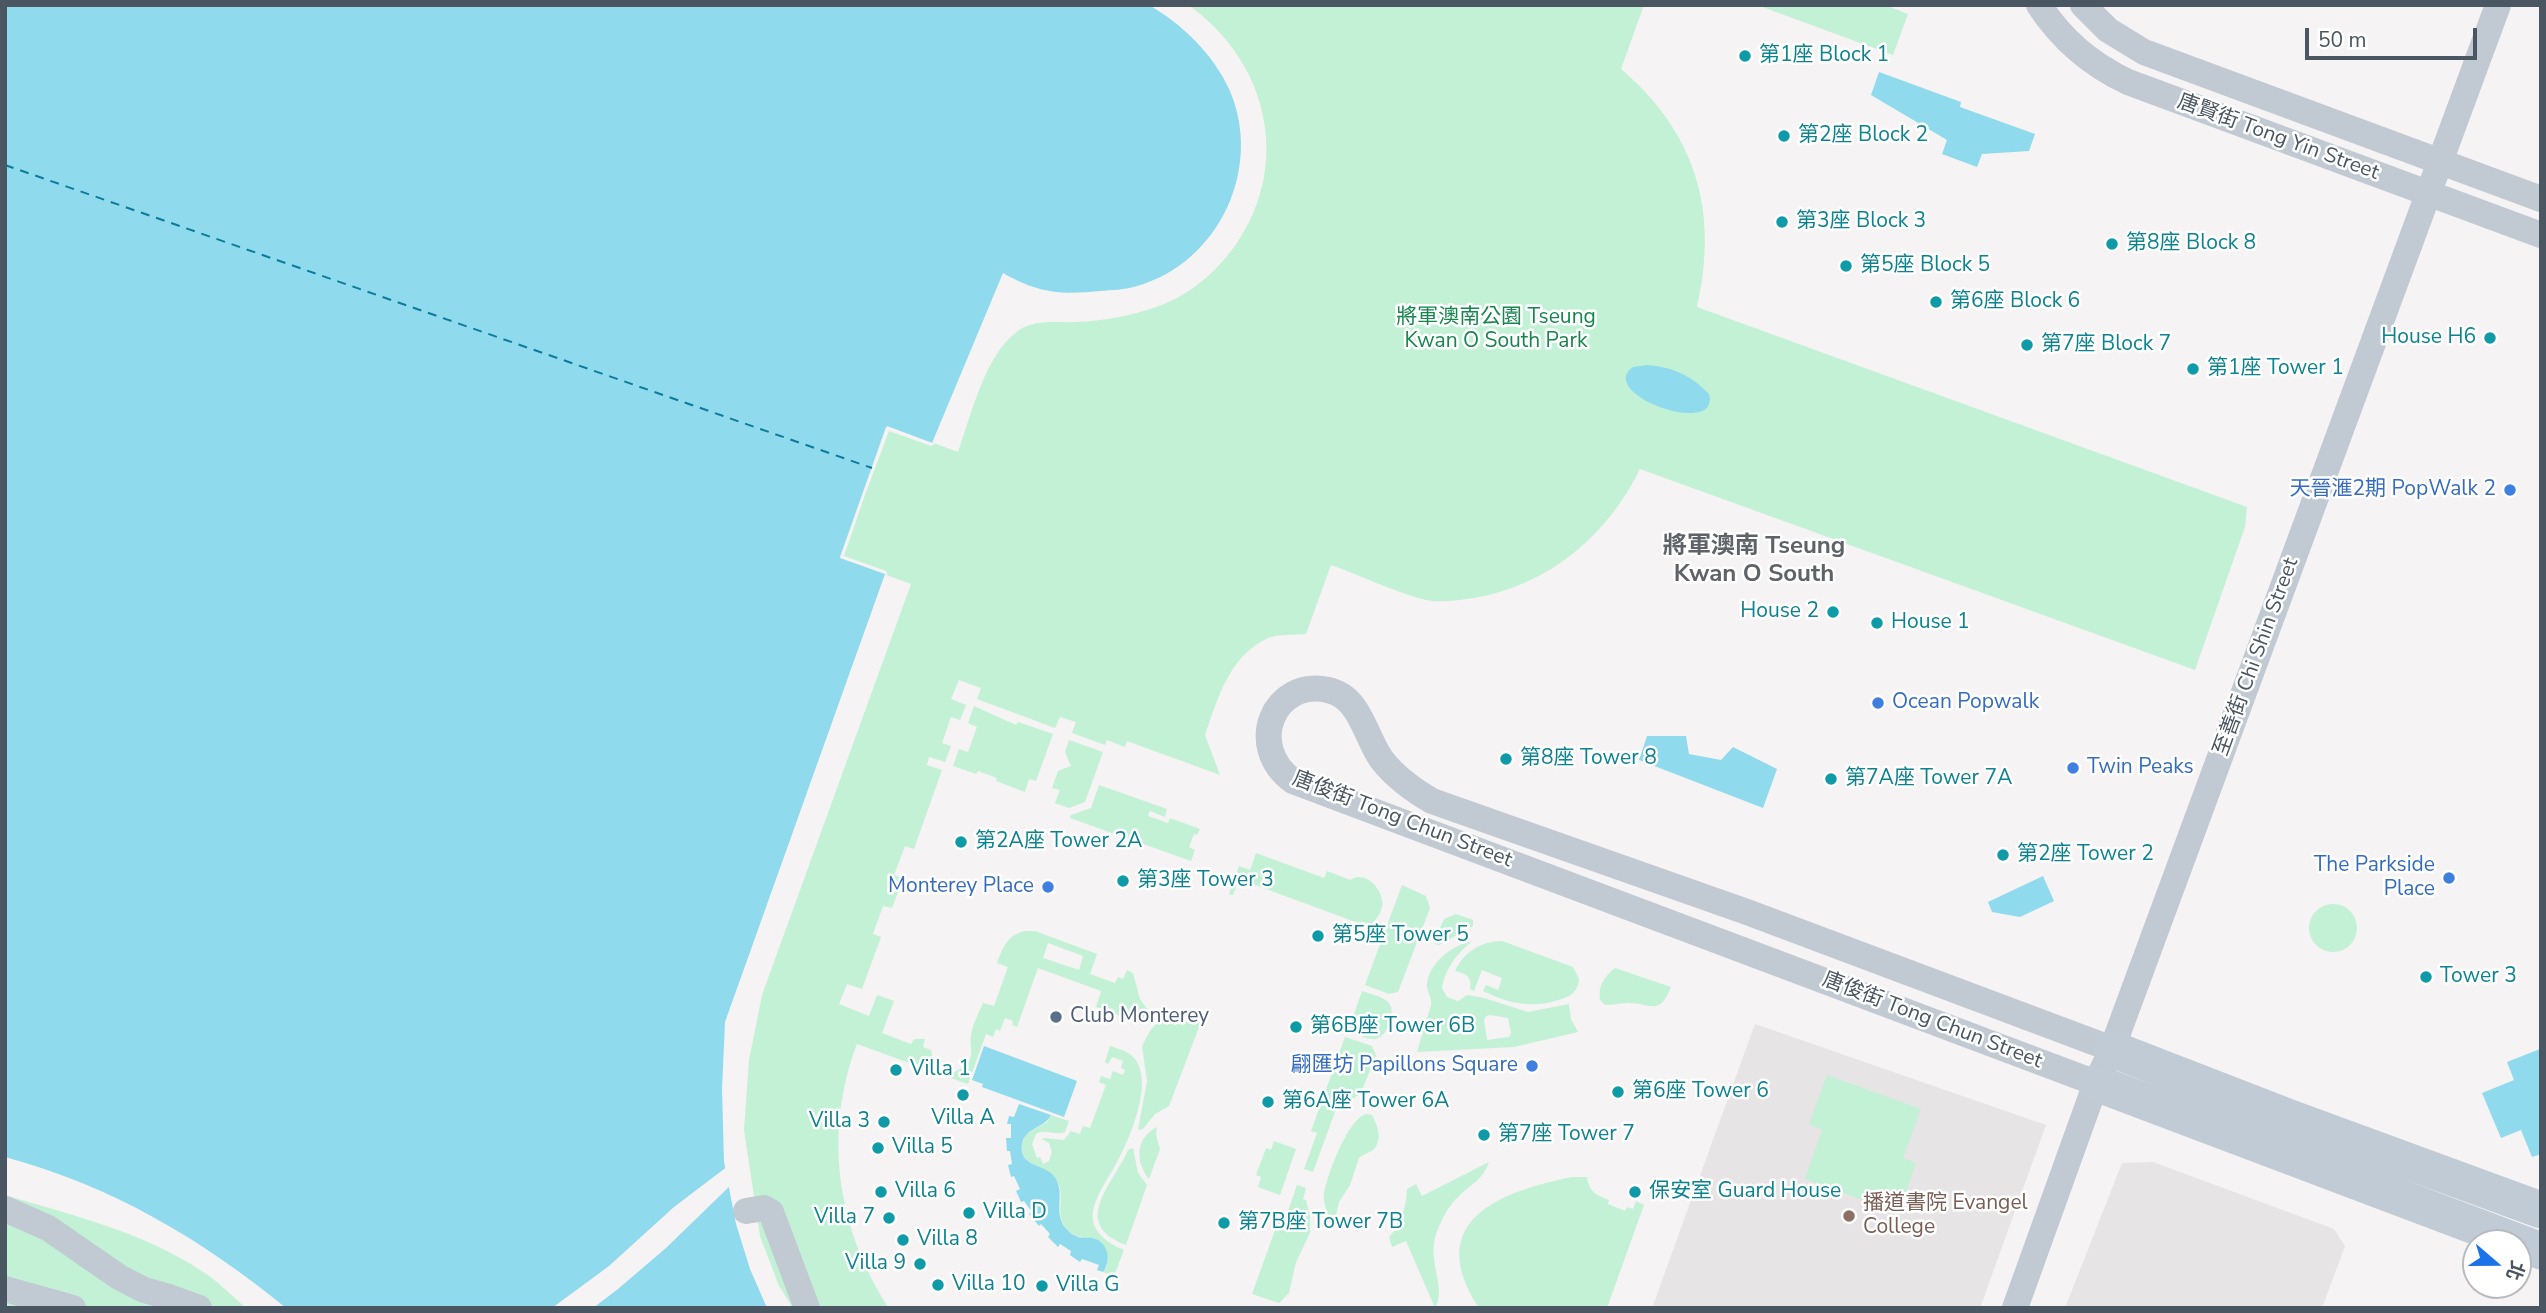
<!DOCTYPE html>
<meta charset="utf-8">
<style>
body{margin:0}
#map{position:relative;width:2546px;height:1313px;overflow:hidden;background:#f5f3f3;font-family:"Nunito Sans","Noto Sans TC",sans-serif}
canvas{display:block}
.frame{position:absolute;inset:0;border:7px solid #4a5661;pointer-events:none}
.north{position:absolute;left:2462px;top:1229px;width:70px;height:70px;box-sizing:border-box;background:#fff;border:2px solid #b7bbc0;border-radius:50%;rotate:110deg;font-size:19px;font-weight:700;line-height:28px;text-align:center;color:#4a5661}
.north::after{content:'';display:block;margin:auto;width:24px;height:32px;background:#1a73e8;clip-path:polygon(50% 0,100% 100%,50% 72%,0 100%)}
.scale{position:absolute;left:2305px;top:28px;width:172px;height:32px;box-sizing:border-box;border:4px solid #4a5661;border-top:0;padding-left:9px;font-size:21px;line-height:24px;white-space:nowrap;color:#4a5661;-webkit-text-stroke:5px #fff;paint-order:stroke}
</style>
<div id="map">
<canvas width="2546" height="1313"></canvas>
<div class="frame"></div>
<div class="north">北</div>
<div class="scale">50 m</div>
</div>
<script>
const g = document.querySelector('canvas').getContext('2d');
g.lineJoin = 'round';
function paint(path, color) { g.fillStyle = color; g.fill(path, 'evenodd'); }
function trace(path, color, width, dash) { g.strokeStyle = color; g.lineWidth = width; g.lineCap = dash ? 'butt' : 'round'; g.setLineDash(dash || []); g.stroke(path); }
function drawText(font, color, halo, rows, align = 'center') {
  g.font = font + ' "Nunito Sans","Noto Sans TC",sans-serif'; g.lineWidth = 5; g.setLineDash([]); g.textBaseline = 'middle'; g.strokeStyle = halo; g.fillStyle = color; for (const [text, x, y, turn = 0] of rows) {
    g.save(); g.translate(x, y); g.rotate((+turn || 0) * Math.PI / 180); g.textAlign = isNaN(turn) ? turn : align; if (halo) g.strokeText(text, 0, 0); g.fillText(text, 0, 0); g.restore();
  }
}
paint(new Path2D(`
 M 1755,1024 L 2046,1125 L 1980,1308 L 1652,1308 Z
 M 2153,1162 L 2334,1229 L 2345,1246 L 2322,1308 L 2065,1308 L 2122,1163 Z`), '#e6e4e5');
paint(new Path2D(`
 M 1188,5 L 1644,5 L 1621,69 C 1696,133 1719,211 1697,307 L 2247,507 L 2245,527 L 2195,670 L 1640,469 C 1607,536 1549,585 1474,598 C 1459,600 1441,603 1426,600 C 1394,592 1362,576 1331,565 L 1306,634 C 1294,635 1279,634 1268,638 C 1229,656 1218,698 1205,735 L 1220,775 L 1127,741 L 1125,747 L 1107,740 L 1105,745 L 1072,733 L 1076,722 L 1060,717 L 1055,728 L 977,699 L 981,688 L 959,680 L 951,699 L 966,705 L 960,720 L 951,717 L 942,743 L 951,746 L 945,762 L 929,757 L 927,765 L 942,770 L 914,849 L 905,846 L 894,875 L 903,879 L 892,908 L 883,906 L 873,934 L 881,937 L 862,989 L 847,984 L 839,1004 L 869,1016 L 877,995 L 894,1001 L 882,1033 L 911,1044 L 914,1039 L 925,1039 L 923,1047 L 931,1050 L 933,1060 L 929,1070 L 857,1044 C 823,1132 837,1230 889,1308 L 793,1308 L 779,1286 L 760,1236 L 744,1130 L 749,1060 L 762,995 L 911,584 L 840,558 L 887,426 L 958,452 C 972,413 985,354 1019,330 C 1037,319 1057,323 1076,322 C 1105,321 1137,315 1164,304 C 1194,292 1219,269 1237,243 C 1292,162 1267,60 1188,5 Z
 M 1757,5 L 1885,5 L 1908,14 L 1893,55 Z
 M 974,706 L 1016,725 L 1018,722 L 1053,734 L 1036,781 L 1029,779 L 1025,792 L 996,781 L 997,778 L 978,771 L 976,774 L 953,766 L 959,749 L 968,752 L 977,727 L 968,723 Z
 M 1069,740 L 1103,752 L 1085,802 L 1069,808 L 1055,803 L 1060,790 L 1052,788 L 1058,771 L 1071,766 L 1065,752 Z
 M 1099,785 L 1167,809 L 1165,817 L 1150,811 L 1148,816 L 1168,823 L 1170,818 L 1200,829 L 1197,835 L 1194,834 L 1189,847 L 1195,850 L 1191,861 L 1070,818 L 1071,815 L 1091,808 Z
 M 1256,853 L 1324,878 L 1327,871 L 1350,880 C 1365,869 1385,890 1382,907 C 1380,916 1374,921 1369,927 L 1239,879 L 1233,895 L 1229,894 L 1239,866 L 1250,870 Z
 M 1402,885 L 1426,896 L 1430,908 L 1398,992 L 1389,994 L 1365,985 Z
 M2309 928a24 24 0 1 1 48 0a24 24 0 1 1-48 0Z
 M 1456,914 L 1473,920 L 1473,926 L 1439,945 L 1435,944 L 1434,941 L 1444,919 Z
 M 1024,931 L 1035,931 L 1097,954 L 1090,974 L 1115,983 L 1118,977 L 1123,979 L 1127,970 L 1133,973 L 1140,999 L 1150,1013 L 1150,1017 L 1142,1024 L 1096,1007 L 1101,991 L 1038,968 L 1017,1027 L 1012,1025 L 1013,1021 L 1005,1018 L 1000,1031 L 996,1029 L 993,1037 L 986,1034 L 968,1084 L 948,1077 C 954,1070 961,1071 967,1064 C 975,1055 969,1046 971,1036 C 972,1025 979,1013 983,1003 L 994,1006 L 1008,967 L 997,963 C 1003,947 1007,936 1024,931 ZM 1048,943 L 1083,956 L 1079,970 L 1043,958 Z
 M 1472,941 C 1457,954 1445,968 1442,988 L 1447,997 L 1458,1001 L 1467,995 L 1484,998 L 1528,1012 L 1569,1004 L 1571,1019 L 1578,1032 L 1514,1047 L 1417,1052 L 1431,1005 C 1432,996 1426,992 1427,983 C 1430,962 1453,945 1472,941 ZM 1490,1015 L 1508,1018 L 1511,1033 L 1509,1037 L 1487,1040 L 1484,1020 L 1486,1016 Z
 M 1502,941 L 1573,967 L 1579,979 C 1578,993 1569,997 1558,1000 C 1532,1009 1507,1003 1483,991 L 1486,985 L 1498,990 L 1502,978 L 1482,970 L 1474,991 L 1470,989 C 1473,977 1465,973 1455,971 C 1464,952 1481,941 1502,941 Z
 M 1615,968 L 1671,987 C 1659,1017 1651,1003 1629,1003 C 1620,1003 1613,1005 1605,1005 L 1600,1000 C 1598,985 1604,977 1615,968 Z
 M 1362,991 C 1370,994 1382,996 1388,1002 C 1397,1011 1388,1037 1375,1039 C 1367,1040 1355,1033 1348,1031 Z
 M 1160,1019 C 1175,1027 1187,1020 1201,1022 L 1169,1106 L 1155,1114 L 1143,1129 L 1138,1130 L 1147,1081 L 1142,1046 L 1150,1031 Z
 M 1345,1037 L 1372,1046 L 1376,1055 L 1361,1093 L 1341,1108 L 1336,1109 L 1313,1172 L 1304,1169 L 1317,1133 L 1311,1131 Z
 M 1110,1046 C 1119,1049 1128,1051 1134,1058 C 1155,1081 1129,1141 1116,1164 C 1096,1199 1072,1227 1124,1250 L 1114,1276 L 1103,1272 L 1107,1266 L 1103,1245 C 1092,1236 1079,1241 1069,1231 C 1052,1217 1067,1197 1057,1181 C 1046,1162 1009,1167 1026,1134 L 1047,1122 L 1051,1115 L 1069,1121 L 1065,1132 C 1055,1136 1045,1128 1036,1134 L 1032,1144 L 1037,1158 L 1040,1157 L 1043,1164 L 1049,1161 L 1052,1152 L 1049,1143 L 1042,1139 L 1043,1138 L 1064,1140 L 1071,1131 L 1080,1134 L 1083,1126 L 1090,1128 L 1106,1085 L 1099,1082 L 1101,1076 L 1110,1079 L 1113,1071 L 1123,1075 L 1125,1070 L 1121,1068 L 1123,1061 L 1112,1057 L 1108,1064 L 1105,1062 Z
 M 1827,1075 L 1921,1109 L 1903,1158 L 1916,1163 L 1899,1213 L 1805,1179 L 1822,1130 L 1809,1124 Z
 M 1367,1114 L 1372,1115 C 1377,1124 1383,1139 1374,1149 C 1370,1153 1363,1154 1359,1158 L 1350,1185 L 1339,1202 L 1335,1220 L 1330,1220 C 1327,1212 1323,1202 1324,1194 C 1327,1176 1348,1117 1367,1114 Z
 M 1157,1127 L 1156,1135 L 1160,1149 L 1149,1179 C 1135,1162 1135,1138 1157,1127 Z
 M 1274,1141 L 1296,1149 L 1280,1195 L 1258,1187 L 1261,1177 L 1256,1175 L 1266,1148 L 1271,1150 Z
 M 1133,1148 L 1138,1173 L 1147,1185 L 1126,1245 C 1069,1224 1114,1183 1128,1150 Z
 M 1489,1162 C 1483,1180 1471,1184 1458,1197 C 1448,1206 1441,1221 1436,1234 C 1427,1262 1447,1288 1435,1308 L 1406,1241 L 1392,1247 L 1389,1237 C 1402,1224 1406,1207 1407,1189 L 1416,1184 L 1422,1196 Z
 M 1573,1177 L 1587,1177 C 1589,1192 1596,1195 1609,1200 L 1608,1204 L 1625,1211 L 1627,1207 L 1633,1209 L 1636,1201 L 1644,1205 L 1607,1308 L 1479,1308 C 1422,1221 1500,1191 1573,1177 Z
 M 1297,1185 L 1306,1188 L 1303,1199 L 1306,1200 L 1310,1217 L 1310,1233 L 1296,1262 L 1289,1293 L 1279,1303 L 1252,1294 L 1279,1219 L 1285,1220 Z
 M 5,1195 C 71,1215 143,1232 200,1270 C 217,1280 231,1295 246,1308 L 5,1308 Z`), '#c3f1d5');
paint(new Path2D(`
 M 5,5 L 1149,5 C 1182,24 1213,54 1229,89 C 1264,167 1219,263 1137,286 C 1125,290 1112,290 1100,291 C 1060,295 1038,293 1003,273 L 932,443 L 886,427 L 840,557 L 885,574 L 725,1022 L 722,1089 L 724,1162 L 736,1224 L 750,1269 L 767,1308 L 286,1308 C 200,1238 112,1186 5,1157 Z
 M 1879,72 L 1961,102 L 1960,107 L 2035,134 L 2029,151 L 1982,154 L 1977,167 L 1942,154 L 1947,140 L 1871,95 Z
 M 1647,365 C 1672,367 1691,375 1709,394 C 1721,439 1595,394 1633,367 Z
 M 1647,736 L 1686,736 L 1689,754 L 1721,760 L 1733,747 L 1777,769 L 1763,808 L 1639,760 Z
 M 2043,876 L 2054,901 L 2020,917 L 1992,912 L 1988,902 Z
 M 984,1046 L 1077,1081 L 1064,1117 L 982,1087 L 983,1084 L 972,1080 Z
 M 2540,1049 L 2541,1154 L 2532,1157 L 2521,1130 L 2501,1138 L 2482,1093 L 2514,1080 L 2507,1062 Z
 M 1019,1104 L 1051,1115 C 1044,1129 1025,1127 1022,1144 C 1018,1166 1043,1164 1053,1175 C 1067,1191 1053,1209 1064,1226 C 1067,1230 1071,1234 1076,1236 C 1081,1239 1086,1237 1092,1238 C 1108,1241 1112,1260 1103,1272 L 1097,1270 L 1099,1265 L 1082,1259 L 1080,1262 L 1070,1255 L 1071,1251 L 1060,1244 L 1058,1247 L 1048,1237 L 1050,1234 L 1041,1224 L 1039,1226 L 1029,1214 L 1032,1212 L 1024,1201 L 1021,1202 L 1016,1191 L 1020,1189 L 1014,1176 L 1011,1177 L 1008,1165 L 1012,1164 L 1010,1151 L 1007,1151 L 1006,1138 L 1011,1138 L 1011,1124 L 1007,1124 L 1009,1116 L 1014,1117 Z`), '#90daee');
paint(new Path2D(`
 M 887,426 L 935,444 L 931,446 L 889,431 L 865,495 L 844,556 L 886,571 L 888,575 L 840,558 Z
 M 728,1166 L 732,1184 L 666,1248 L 618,1289 L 593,1308 L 552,1308 L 609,1266 L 674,1207 Z`), '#f5f3f3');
trace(new Path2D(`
 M 5,165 L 872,468`), '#0c7c9b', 2, [9, 7]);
trace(new Path2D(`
 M 2039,5 C 2062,40 2090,64 2128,82 L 2541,235
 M 2083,5 L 2108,30 L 2144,52 L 2541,199
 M 2096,1083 L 1293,781 C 1245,746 1274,678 1328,690 C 1361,697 1365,737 1382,760 C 1396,778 1413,790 1432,801 L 1747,912 L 2112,1049
 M 5,1209 L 48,1228 L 119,1277 L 144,1290 L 166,1296 L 199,1308
 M 746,1211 L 764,1208 L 771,1212 L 807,1308
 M 5,1289 L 73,1308
 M 2015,1308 L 2096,1083 L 2112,1049 L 2498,5`), '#c1cad2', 26);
trace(new Path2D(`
 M 2112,1049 L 2290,1118 L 2541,1210
 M 2096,1083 L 2541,1251`), '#c1cbd6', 37);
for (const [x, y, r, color] of [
 [1745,56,7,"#0f9aa8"],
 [1784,136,7,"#0f9aa8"],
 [1782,222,7,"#0f9aa8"],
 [2112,244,7,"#0f9aa8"],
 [1846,266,7,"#0f9aa8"],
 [1936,302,7,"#0f9aa8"],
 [2490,338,7,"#0f9aa8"],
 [2027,345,7,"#0f9aa8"],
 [2193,369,7,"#0f9aa8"],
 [2510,490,7,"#3f7fe0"],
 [1833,612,7,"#0f9aa8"],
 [1877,623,7,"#0f9aa8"],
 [1878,703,7,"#3f7fe0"],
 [1506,759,7,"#0f9aa8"],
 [2073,768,7,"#3f7fe0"],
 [1831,779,7,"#0f9aa8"],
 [961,842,7,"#0f9aa8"],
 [2003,855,7,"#0f9aa8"],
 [2449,878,7,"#3f7fe0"],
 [1123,881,7,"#0f9aa8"],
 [1048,887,7,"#3f7fe0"],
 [1318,936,7,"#0f9aa8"],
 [2426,977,7,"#0f9aa8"],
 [1056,1017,7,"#5c6f8a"],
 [1296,1027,7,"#0f9aa8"],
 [1532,1066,7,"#3f7fe0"],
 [896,1070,7,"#0f9aa8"],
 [1618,1092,7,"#0f9aa8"],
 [963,1095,7,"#0f9aa8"],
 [1268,1102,7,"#0f9aa8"],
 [884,1122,7,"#0f9aa8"],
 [1484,1135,7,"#0f9aa8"],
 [878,1148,7,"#0f9aa8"],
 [881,1192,7,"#0f9aa8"],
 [1635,1192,7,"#0f9aa8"],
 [969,1213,7,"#0f9aa8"],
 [1849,1216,7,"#8d6e63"],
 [889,1218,7,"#0f9aa8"],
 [1224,1223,7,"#0f9aa8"],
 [903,1240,7,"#0f9aa8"],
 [920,1264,7,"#0f9aa8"],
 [938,1285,7,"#0f9aa8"],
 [1042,1286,7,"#0f9aa8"]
]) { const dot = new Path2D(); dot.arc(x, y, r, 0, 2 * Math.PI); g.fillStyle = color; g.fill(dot); trace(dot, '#fff', 2.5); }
drawText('21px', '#0d838f', '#fff', [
 ["第1座 Block 1",1759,56],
 ["第2座 Block 2",1798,136],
 ["第3座 Block 3",1796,222],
 ["第8座 Block 8",2126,244],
 ["第5座 Block 5",1860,266],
 ["第6座 Block 6",1950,302],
 ["House H6",2476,338,"right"],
 ["第7座 Block 7",2041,345],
 ["第1座 Tower 1",2207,369],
 ["House 2",1819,612,"right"],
 ["House 1",1891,623],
 ["第8座 Tower 8",1520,759],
 ["第7A座 Tower 7A",1845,779],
 ["第2A座 Tower 2A",975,842],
 ["第2座 Tower 2",2017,855],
 ["第3座 Tower 3",1137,881],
 ["第5座 Tower 5",1332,936],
 ["Tower 3",2440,977],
 ["第6B座 Tower 6B",1310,1027],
 ["Villa 1",910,1070],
 ["第6座 Tower 6",1632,1092],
 ["第6A座 Tower 6A",1282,1102],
 ["Villa A",963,1119,"center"],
 ["Villa 3",870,1122,"right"],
 ["第7座 Tower 7",1498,1135],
 ["Villa 5",892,1148],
 ["Villa 6",895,1192],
 ["保安室 Guard House",1649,1192],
 ["Villa D",983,1213],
 ["Villa 7",875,1218,"right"],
 ["第7B座 Tower 7B",1238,1223],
 ["Villa 8",917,1240],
 ["Villa 9",906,1264,"right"],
 ["Villa 10",952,1285],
 ["Villa G",1056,1286]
], 'left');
drawText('21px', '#4a5661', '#fff', [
 ["唐賢街 Tong Yin Street",2278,138,20],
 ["至善街 Chi Shin Street",2257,657,-70],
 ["唐俊街 Tong Chun Street",1402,820,21],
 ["唐俊街 Tong Chun Street",1932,1021,21]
]);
drawText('21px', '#17864f', '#fff', [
 ["將軍澳南公園 Tseung",1496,318],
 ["Kwan O South Park",1496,342]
]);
drawText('21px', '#366cbe', '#fff', [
 ["天晉滙2期 PopWalk 2",2496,490],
 ["Ocean Popwalk",1892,703,"left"],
 ["Twin Peaks",2087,768,"left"],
 ["The Parkside",2435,866],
 ["Place",2435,890],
 ["Monterey Place",1034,887],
 ["翩匯坊 Papillons Square",1518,1066]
], 'right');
drawText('21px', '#4e5e75', '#fff', [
 ["Club Monterey",1070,1017]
], 'left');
drawText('21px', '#785e54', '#fff', [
 ["播道書院 Evangel",1863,1204],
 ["College",1863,1228]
], 'left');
drawText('bold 24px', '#5f6368', '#fff', [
 ["將軍澳南 Tseung",1754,547],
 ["Kwan O South",1754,575]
]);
</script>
